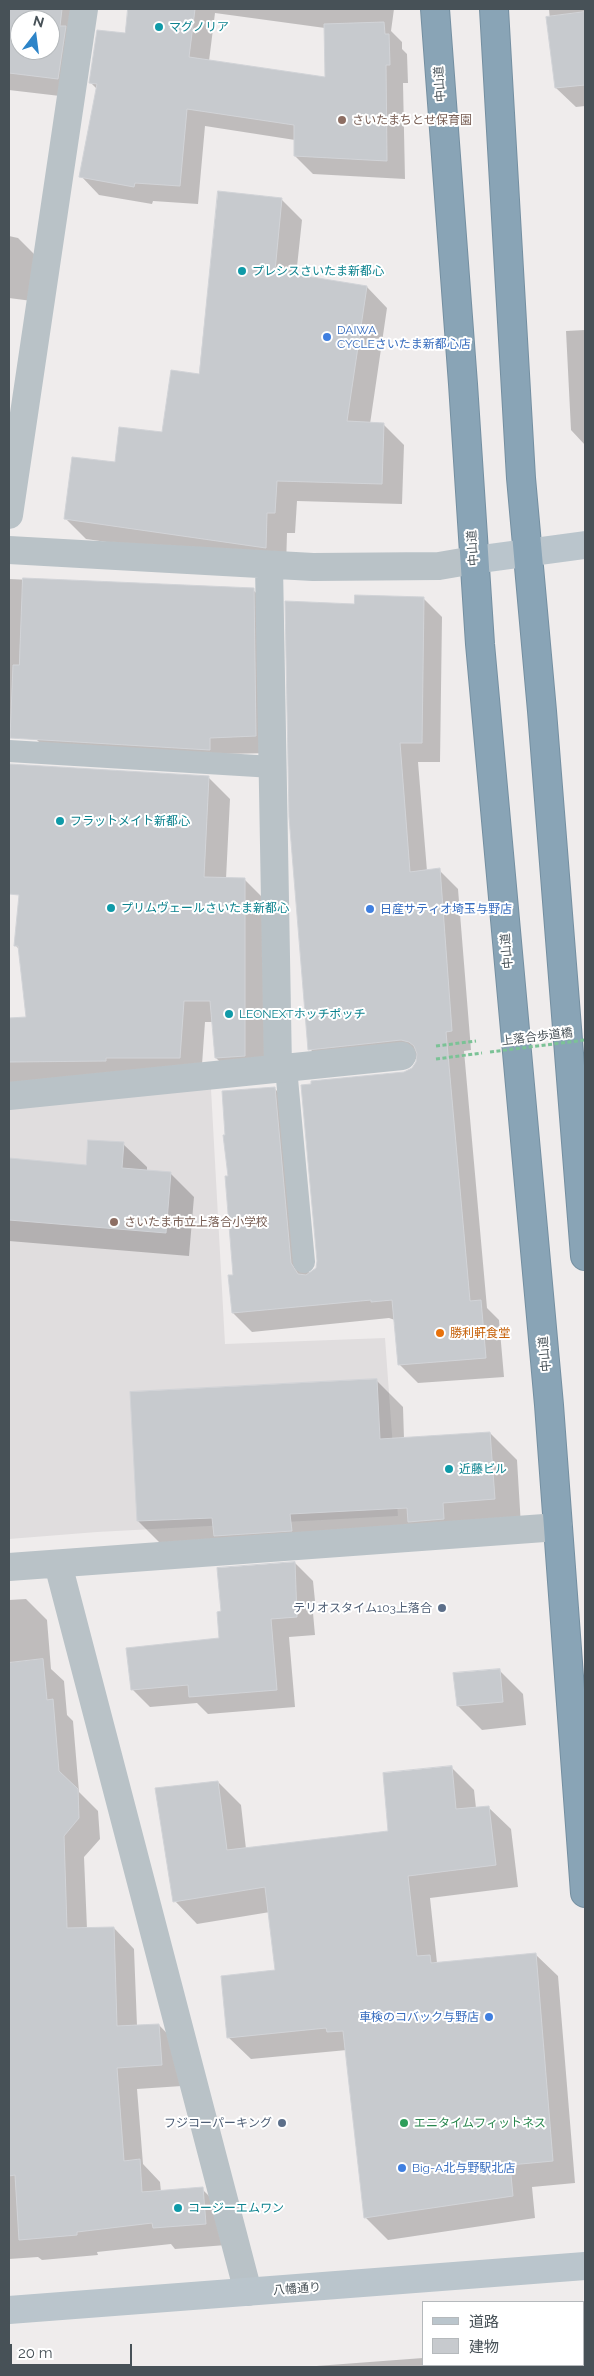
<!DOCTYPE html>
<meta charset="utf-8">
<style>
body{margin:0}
#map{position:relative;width:594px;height:2376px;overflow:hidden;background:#efecec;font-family:Raleway,"Noto Sans JP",sans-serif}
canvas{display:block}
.frame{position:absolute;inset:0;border:10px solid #475157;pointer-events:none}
.legend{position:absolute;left:422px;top:2301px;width:162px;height:65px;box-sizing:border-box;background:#fff;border:1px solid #b5b9bc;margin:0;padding:6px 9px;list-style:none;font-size:15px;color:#475157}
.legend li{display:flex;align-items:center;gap:10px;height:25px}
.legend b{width:25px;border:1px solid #b5b9bc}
.north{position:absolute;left:10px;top:10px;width:50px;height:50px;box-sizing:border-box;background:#fff;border:1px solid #b5b9bc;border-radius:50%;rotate:15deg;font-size:14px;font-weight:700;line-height:20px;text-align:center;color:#475157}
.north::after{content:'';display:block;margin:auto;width:18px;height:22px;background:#2d84c8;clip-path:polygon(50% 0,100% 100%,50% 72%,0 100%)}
.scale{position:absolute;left:10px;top:2344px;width:122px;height:22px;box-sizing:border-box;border:2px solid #475157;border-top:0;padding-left:6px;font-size:15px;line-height:18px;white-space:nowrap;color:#475157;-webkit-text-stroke:4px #fff;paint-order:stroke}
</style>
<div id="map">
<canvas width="594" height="2376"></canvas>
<div class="frame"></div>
<ul class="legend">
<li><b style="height:6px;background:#bac5cc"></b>道路</li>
<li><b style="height:14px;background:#c7cace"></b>建物</li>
</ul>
<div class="north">N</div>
<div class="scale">20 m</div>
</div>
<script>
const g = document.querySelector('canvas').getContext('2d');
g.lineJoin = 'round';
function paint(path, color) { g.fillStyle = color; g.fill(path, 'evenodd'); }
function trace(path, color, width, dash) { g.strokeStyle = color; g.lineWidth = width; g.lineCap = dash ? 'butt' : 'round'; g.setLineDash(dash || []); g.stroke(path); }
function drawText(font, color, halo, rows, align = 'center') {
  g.font = font + ' Raleway,"Noto Sans JP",sans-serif'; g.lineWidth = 4; g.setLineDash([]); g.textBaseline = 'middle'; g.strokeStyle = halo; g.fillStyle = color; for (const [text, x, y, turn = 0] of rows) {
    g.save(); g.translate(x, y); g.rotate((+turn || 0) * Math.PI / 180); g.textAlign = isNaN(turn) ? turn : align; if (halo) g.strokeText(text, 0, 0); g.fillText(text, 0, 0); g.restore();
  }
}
paint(new Path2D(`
 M 211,1089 L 225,1344 L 385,1338 L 398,1516 L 97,1532 L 9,1539 L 9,1107 Z`), '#e0ddde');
paint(new Path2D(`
 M 9,9 L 84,9 L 77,98 L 9,90 ZM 20,20 L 50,20 L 50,50 L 20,50 Z
 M 129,9 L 394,9 L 391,31 L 402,42 L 402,49 L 407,54 L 408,83 L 403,83 L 405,179 L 313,174 L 295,156 L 295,140 L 205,126 L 198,204 L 153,201 L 152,204 L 99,195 L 81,176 L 97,89 L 90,82 L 126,35 ZM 215,13 L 325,28 L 326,79 L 209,61 Z
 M 549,9 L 585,9 L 585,106 L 576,107 L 556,88 Z
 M 281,199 L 302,220 L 296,276 L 367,287 L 387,308 L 370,424 L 383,424 L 404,445 L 402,504 L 297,501 L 295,533 L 287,533 L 286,568 L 86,539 L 65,518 L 116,463 L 164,433 L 200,375 Z
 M 9,236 L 18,238 L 37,257 L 32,301 L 9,298 Z
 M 585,330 L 585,445 L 571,430 L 566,331 Z
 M 9,579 L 253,590 L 271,607 L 274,753 L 54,757 L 37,740 L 9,736 Z
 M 423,598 L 442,617 L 440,762 L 418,762 L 427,871 L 439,870 L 458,889 L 471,1050 L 464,1051 L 487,1308 L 499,1320 L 504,1377 L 418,1383 L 399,1364 L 395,1320 L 389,1318 L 252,1332 L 233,1313 L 235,1276 L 229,1178 L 274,1088 L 293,1107 L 309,1274 L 317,1269 L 404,1073 L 412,1069 L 418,1059 L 329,1068 L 310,1049 L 356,605 Z
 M 208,777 L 230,799 L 226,879 L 245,880 L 266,901 L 266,1077 L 238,1079 L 216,1058 L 213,1022 L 205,1022 L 201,1079 L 11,1083 L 9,1081 L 9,1019 L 27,1018 L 20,950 L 15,945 Z
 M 123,1144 L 147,1167 L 147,1171 L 170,1173 L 194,1197 L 189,1256 L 9,1241 L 9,1159 L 87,1166 Z
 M 376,1380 L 403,1407 L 404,1439 L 490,1433 L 517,1460 L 521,1526 L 165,1548 L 138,1521 Z
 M 295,1563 L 313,1581 L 315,1601 L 312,1602 L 315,1635 L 289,1637 L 295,1707 L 208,1714 L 197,1703 L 150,1707 L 132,1689 L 220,1640 Z
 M 26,1599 L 47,1620 L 51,1669 L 64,1681 L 67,1715 L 73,1721 L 79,1792 L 98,1811 L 100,1839 L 84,1857 L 87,1929 L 114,1928 L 134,1949 L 137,2026 L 159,2025 L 179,2046 L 182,2086 L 137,2089 L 143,2164 L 160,2182 L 161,2192 L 202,2189 L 223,2210 L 226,2245 L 175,2249 L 171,2244 L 97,2252 L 98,2255 L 42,2260 L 38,2257 L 9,2259 L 9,1600 Z
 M 499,1670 L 523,1694 L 526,1725 L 482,1730 L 458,1706 Z
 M 451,1767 L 474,1790 L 476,1808 L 488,1807 L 511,1829 L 518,1887 L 430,1898 L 437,1963 L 535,1954 L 558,1976 L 575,2183 L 532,2187 L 535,2218 L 388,2240 L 365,2217 L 347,2050 L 251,2059 L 228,2037 L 276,1972 L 270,1912 L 197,1924 L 175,1901 L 218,1782 L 241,1805 L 246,1849 L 390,1833 Z
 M 423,2358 L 423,2365 L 433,2365 L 436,2367 L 303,2367 Z`), '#0003');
const building = new Path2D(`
 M 9,9 L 62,9 L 60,26 L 66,26 L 58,79 L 9,73 ZM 20,20 L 50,20 L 50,50 L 20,50 Z
 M 128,9 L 195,9 L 189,57 L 325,77 L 324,24 L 384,22 L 385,34 L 389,34 L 390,65 L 386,65 L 387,161 L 294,156 L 294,125 L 187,109 L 180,186 L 135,183 L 134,187 L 79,177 L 97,84 L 89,83 L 97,30 L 125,33 Z
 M 585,12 L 585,85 L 555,88 L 546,17 Z
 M 218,191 L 282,198 L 275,271 L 367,286 L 347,421 L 384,423 L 382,484 L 277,481 L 275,513 L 267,513 L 266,548 L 64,519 L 72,457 L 115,462 L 119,427 L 162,432 L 171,370 L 199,374 Z
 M 23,578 L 254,588 L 256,736 L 210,738 L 210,750 L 10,738 L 13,665 L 19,665 Z
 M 355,595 L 424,597 L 422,743 L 400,743 L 410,872 L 440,868 L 452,1031 L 446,1032 L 470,1301 L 481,1300 L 486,1358 L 398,1365 L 392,1300 L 371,1302 L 371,1300 L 232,1313 L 228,1275 L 233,1275 L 225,1176 L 228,1176 L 223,1135 L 225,1135 L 222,1091 L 275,1087 L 291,1263 L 298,1274 L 306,1275 L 316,1268 L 317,1261 L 301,1085 L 311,1084 L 311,1081 L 404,1072 L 412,1068 L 416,1062 L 417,1054 L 414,1046 L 409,1042 L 401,1040 L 308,1050 L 289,817 L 285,601 L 354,604 Z
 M 9,764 L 209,776 L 204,877 L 245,878 L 245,1056 L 215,1058 L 210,1001 L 184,1001 L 180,1058 L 106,1058 L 106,1061 L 9,1062 L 9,1018 L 26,1017 L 18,946 L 14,946 L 19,895 L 9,894 Z
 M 88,1140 L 124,1142 L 122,1168 L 171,1172 L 166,1233 L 9,1220 L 9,1158 L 86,1165 Z
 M 377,1379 L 380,1439 L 490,1432 L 495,1499 L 443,1503 L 444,1519 L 408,1522 L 407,1508 L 290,1514 L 292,1531 L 214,1536 L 212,1518 L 137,1521 L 130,1392 Z
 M 295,1562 L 297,1617 L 271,1619 L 277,1690 L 189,1697 L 188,1685 L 131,1690 L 126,1648 L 219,1638 L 217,1612 L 221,1611 L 217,1568 Z
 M 43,1659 L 47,1700 L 53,1699 L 59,1771 L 78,1789 L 79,1818 L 64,1836 L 67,1928 L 114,1927 L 117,2026 L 159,2024 L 162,2065 L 117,2068 L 124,2161 L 140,2159 L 142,2192 L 203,2187 L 206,2224 L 153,2228 L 152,2223 L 77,2232 L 77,2235 L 19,2240 L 15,2175 L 9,2176 L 9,1663 Z
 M 500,1669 L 503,1702 L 457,1706 L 453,1673 Z
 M 452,1766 L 456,1809 L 489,1806 L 496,1865 L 408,1876 L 417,1956 L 430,1955 L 431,1963 L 536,1953 L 553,2161 L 510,2165 L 513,2196 L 364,2218 L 343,2031 L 327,2032 L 326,2028 L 227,2038 L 221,1976 L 275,1970 L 265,1887 L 173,1902 L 155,1788 L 218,1781 L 227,1850 L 388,1831 L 383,1773 Z`);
paint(building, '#c7cace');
trace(building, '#d1d3d7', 1);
const highway = new Path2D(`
 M 435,9 L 463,384 L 480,644 L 549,1405 L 585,1893
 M 494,9 L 521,478 L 542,711 L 585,1256`);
trace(highway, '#748fa1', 30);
trace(new Path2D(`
 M 436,1046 L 476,1041
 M 436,1059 L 482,1053`), '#7bc296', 3, [4, 2.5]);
trace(new Path2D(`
 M 9,751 L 273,767
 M 286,1068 L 304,1262`), '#b9c2c7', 22);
trace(new Path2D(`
 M 9,515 L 84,9
 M 9,550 L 313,567 L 439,566 L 474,560
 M 269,566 L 278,1068
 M 9,1096 L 402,1056
 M 58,1564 L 248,2292
 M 9,1567 L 558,1527`), '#b9c2c7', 28);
trace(new Path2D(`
 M 474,560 L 585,545
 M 9,2310 L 585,2266`), '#bac5cc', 28);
trace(highway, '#89a4b6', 28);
trace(new Path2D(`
 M 490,1052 L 585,1040`), '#7bc296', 3, [4, 2.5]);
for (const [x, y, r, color] of [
 [159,27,5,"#0f9aa8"],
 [342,120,5,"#8d6e63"],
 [242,271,5,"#0f9aa8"],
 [327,337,5,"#3f7fe0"],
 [60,821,5,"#0f9aa8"],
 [111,908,5,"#0f9aa8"],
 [370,909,5,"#3f7fe0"],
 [229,1014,5,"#0f9aa8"],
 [114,1222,5,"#8d6e63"],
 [440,1333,5,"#e8710a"],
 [449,1469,5,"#0f9aa8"],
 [442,1608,5,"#5c6f8a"],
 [489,2017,5,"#3f7fe0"],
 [282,2123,5,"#5c6f8a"],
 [404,2123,5,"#2e9e5b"],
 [402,2168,5,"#3f7fe0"],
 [178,2208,5,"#0f9aa8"]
]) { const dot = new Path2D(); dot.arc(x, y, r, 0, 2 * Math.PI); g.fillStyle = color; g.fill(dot); trace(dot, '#fff', 2); }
drawText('12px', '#0d838f', '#fff', [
 ["マグノリア",169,27],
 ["プレシスさいたま新都心",252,271],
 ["フラットメイト新都心",70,821],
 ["プリムヴェールさいたま新都心",121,908],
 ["LEONEXTホッチポッチ",239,1014],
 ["近藤ビル",459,1469],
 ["コージーエムワン",188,2208]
], 'left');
drawText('12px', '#475157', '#fff', [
 ["中山道",440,84,-94],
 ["中山道",473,548,-94],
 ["中山道",507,951,-95],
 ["上落合歩道橋",537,1037,-7],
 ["中山道",545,1354,-95],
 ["八幡通り",297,2289,-4]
]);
drawText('12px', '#785e54', '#fff', [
 ["さいたまちとせ保育園",352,120],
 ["さいたま市立上落合小学校",124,1222]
], 'left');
drawText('12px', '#366cbe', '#fff', [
 ["DAIWA",337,330],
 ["CYCLEさいたま新都心店",337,344],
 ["日産サティオ埼玉与野店",380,909],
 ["車検のコバック与野店",479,2017,"right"],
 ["Big-A北与野駅北店",412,2168]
], 'left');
drawText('12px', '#c56008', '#fff', [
 ["勝利軒食堂",450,1333]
], 'left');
drawText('12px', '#4e5e75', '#fff', [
 ["テリオスタイム103上落合",432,1608],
 ["フジコーパーキング",272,2123]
], 'right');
drawText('12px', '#27864d', '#fff', [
 ["エニタイムフィットネス",414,2123]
], 'left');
</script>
